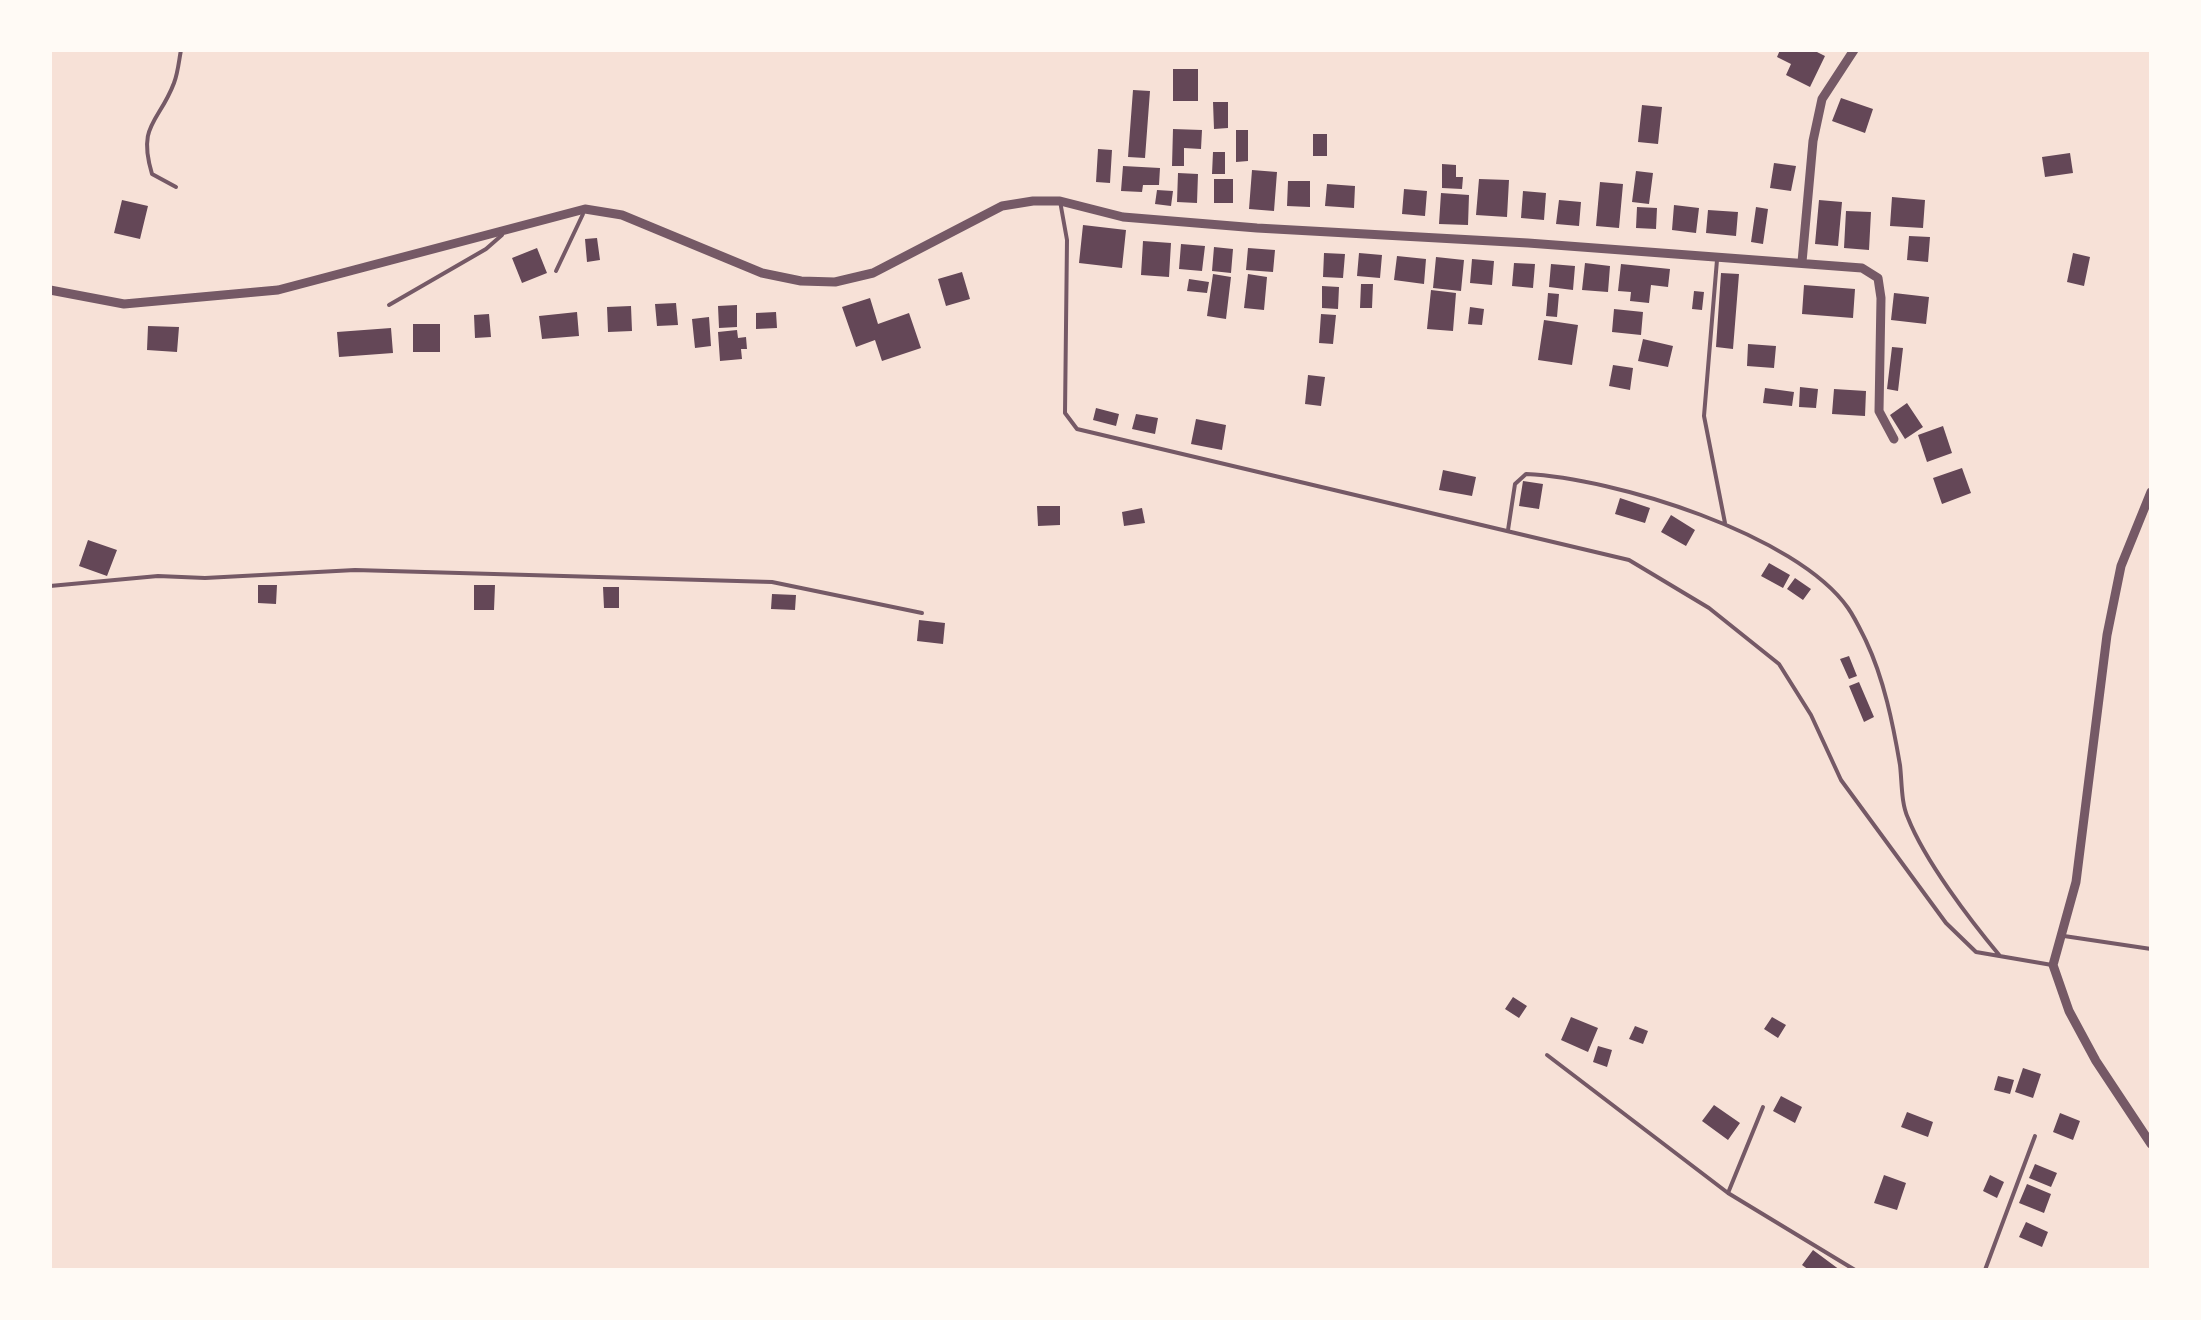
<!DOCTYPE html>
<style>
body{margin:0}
#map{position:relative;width:2201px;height:1320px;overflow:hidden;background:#f7e1d7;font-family:Lato,sans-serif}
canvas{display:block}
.frame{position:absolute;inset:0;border:52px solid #fffaf5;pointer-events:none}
</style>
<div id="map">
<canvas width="2201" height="1320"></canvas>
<div class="frame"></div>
</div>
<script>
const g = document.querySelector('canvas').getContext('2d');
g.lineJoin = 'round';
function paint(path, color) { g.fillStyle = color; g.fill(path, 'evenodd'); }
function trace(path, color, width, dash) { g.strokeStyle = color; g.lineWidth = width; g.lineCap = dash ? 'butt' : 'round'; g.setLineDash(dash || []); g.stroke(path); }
paint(new Path2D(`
 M 1780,50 L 1813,50 L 1825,56 L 1810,87 L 1786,75 L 1791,64 L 1777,57 Z
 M 1173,69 L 1198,69 L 1198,101 L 1173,101 Z
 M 1133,90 L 1150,91 L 1145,158 L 1128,157 Z
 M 1841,98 L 1873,109 L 1865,133 L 1832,121 Z
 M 1213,102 L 1228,102 L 1228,128 L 1214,129 Z
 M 1642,105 L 1662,107 L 1658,144 L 1638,142 Z
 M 1173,129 L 1202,130 L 1201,149 L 1184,148 L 1184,166 L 1172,166 Z
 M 1236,130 L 1248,130 L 1248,161 L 1236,162 Z
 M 1313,134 L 1327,134 L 1327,156 L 1313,156 Z
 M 1098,149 L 1112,150 L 1110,183 L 1096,182 Z
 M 1213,152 L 1225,152 L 1225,174 L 1212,174 Z
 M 2070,153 L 2073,173 L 2045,177 L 2042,157 Z
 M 1774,163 L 1796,166 L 1791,191 L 1770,188 Z
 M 1442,164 L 1456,165 L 1456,177 L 1463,177 L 1462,189 L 1442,188 Z
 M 1123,166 L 1160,168 L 1159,185 L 1143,185 L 1142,192 L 1121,191 Z
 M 1252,170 L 1277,172 L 1274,211 L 1249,209 Z
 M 1636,171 L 1653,173 L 1649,204 L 1632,202 Z
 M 1178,173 L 1198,174 L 1197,203 L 1177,202 Z
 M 1214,179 L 1233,179 L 1233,203 L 1214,203 Z
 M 1479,179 L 1509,180 L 1507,217 L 1476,215 Z
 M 1288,181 L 1310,181 L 1310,207 L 1287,206 Z
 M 1600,182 L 1623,184 L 1619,228 L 1596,226 Z
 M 1327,184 L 1355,186 L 1354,208 L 1325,206 Z
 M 1404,189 L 1427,191 L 1425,216 L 1402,214 Z
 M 1157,190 L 1173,191 L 1171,206 L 1155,204 Z
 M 1523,191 L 1546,193 L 1544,220 L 1521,218 Z
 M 1441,193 L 1469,195 L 1468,225 L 1439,224 Z
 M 1892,197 L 1925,200 L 1923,228 L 1890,226 Z
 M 122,200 L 148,206 L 140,239 L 114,233 Z
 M 1559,200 L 1581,202 L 1579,226 L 1556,224 Z
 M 1819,200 L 1842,202 L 1838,246 L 1815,244 Z
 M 1674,205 L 1699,208 L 1696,233 L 1672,230 Z
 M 1637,207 L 1657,208 L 1656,229 L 1636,228 Z
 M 1756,207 L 1768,209 L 1763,244 L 1751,242 Z
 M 1708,210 L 1738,212 L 1736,236 L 1706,233 Z
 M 1846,211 L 1871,212 L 1869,250 L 1844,248 Z
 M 1083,225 L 1126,230 L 1122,268 L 1079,263 Z
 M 1909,236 L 1930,237 L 1928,262 L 1907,260 Z
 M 597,238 L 600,260 L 587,262 L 585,239 Z
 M 1143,241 L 1171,243 L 1169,277 L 1141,275 Z
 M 1181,244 L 1205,246 L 1202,271 L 1179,269 Z
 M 1214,247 L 1233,249 L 1231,273 L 1212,271 Z
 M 537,248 L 547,273 L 522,283 L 512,258 Z
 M 1248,248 L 1275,250 L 1273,272 L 1246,270 Z
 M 1324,253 L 1345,254 L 1343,278 L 1323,277 Z
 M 1359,253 L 1382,255 L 1380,278 L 1357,276 Z
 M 2073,253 L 2090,257 L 2084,286 L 2067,282 Z
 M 1397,256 L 1426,259 L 1424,284 L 1394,280 Z
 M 1436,257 L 1464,260 L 1461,291 L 1433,288 Z
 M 1472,259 L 1494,261 L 1492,285 L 1470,283 Z
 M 1514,263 L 1535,264 L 1533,288 L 1512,286 Z
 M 1585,263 L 1610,266 L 1608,292 L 1582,290 Z
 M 1551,264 L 1575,266 L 1573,290 L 1549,287 Z
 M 1621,264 L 1670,269 L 1668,287 L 1651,285 L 1649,303 L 1630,301 L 1631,292 L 1618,291 Z
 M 962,272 L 970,299 L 946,306 L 938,279 Z
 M 1721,273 L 1739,274 L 1733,349 L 1716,347 Z
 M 1213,274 L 1231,277 L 1226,319 L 1207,316 Z
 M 1248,274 L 1267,277 L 1264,310 L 1244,308 Z
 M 1189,279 L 1209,282 L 1207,293 L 1187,291 Z
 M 1361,284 L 1373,284 L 1372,308 L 1360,308 Z
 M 1804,285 L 1855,289 L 1853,318 L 1802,314 Z
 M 1322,286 L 1339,287 L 1338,309 L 1322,308 Z
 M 1431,290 L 1456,293 L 1453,331 L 1427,329 Z
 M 1694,291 L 1704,292 L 1702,310 L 1692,309 Z
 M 1548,293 L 1559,294 L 1557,317 L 1546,316 Z
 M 1894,293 L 1929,297 L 1926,324 L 1891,320 Z
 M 870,298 L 878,324 L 909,313 L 921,348 L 882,361 L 875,340 L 856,347 L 842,307 Z
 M 676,303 L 678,325 L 657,326 L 655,304 Z
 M 737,305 L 737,327 L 719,328 L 718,306 Z
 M 631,306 L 632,331 L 608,332 L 607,307 Z
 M 1470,307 L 1484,309 L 1482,325 L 1468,324 Z
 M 1614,309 L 1643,312 L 1641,335 L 1612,332 Z
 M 577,312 L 579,336 L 542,339 L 539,316 Z
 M 776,312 L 777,328 L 756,329 L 756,313 Z
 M 489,314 L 491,337 L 475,338 L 474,315 Z
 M 1321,314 L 1336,315 L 1333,344 L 1319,343 Z
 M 709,317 L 711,346 L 695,348 L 692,319 Z
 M 1544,320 L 1578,325 L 1572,365 L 1538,360 Z
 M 413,324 L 440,324 L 440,352 L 413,352 Z
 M 148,326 L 179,327 L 177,352 L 147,350 Z
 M 391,328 L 393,353 L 339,357 L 337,332 Z
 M 737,330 L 738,338 L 746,337 L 747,349 L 741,349 L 742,359 L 720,361 L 718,332 Z
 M 1643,339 L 1673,346 L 1668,367 L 1638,361 Z
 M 1748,344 L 1776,346 L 1774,368 L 1747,366 Z
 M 1892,347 L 1903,348 L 1898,391 L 1887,389 Z
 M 1613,365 L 1633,368 L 1630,390 L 1609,386 Z
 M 1308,375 L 1325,377 L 1321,406 L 1305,404 Z
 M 1800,387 L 1818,389 L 1816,408 L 1799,407 Z
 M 1765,388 L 1794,392 L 1792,406 L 1763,403 Z
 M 1834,389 L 1866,391 L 1865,416 L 1832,414 Z
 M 1907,403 L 1923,427 L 1905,439 L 1890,415 Z
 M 1096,408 L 1119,414 L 1116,426 L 1093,420 Z
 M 1136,414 L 1158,418 L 1155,434 L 1132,429 Z
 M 1196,419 L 1226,425 L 1222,450 L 1191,444 Z
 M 1943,426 L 1952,453 L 1927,462 L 1918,435 Z
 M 1962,468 L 1971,493 L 1942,504 L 1933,478 Z
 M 1443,470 L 1476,477 L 1472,496 L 1439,490 Z
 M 1523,481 L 1543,484 L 1539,509 L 1519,506 Z
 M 1620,498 L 1650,508 L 1645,523 L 1615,514 Z
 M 1037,506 L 1060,506 L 1060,525 L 1038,526 Z
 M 1142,508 L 1145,523 L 1124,526 L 1122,512 Z
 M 1671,515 L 1695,530 L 1686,546 L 1661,532 Z
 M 88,540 L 117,550 L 107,576 L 79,566 Z
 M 1769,563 L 1790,575 L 1783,588 L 1761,576 Z
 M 1795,578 L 1811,589 L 1803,600 L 1787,589 Z
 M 258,585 L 277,585 L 276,604 L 258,603 Z
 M 474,585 L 495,585 L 494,610 L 474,610 Z
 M 603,587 L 619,587 L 619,608 L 604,608 Z
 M 772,594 L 796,595 L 795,610 L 771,609 Z
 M 919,620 L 945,623 L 943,644 L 917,641 Z
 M 1849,656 L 1857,676 L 1849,679 L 1840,659 Z
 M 1859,682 L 1874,717 L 1864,722 L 1849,686 Z
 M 1513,997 L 1527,1006 L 1519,1018 L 1505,1009 Z
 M 1571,1017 L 1598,1028 L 1588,1052 L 1561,1040 Z
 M 1772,1017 L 1786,1025 L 1778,1038 L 1764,1029 Z
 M 1635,1026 L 1648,1031 L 1643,1044 L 1629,1039 Z
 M 1598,1046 L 1612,1050 L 1607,1067 L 1593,1062 Z
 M 2023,1068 L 2041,1074 L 2033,1098 L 2015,1092 Z
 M 1998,1076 L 2014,1080 L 2010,1094 L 1994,1090 Z
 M 1781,1096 L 1802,1107 L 1795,1123 L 1773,1111 Z
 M 1714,1105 L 1740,1123 L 1728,1140 L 1702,1121 Z
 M 1907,1112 L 1933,1122 L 1928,1137 L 1901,1127 Z
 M 2060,1113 L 2080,1121 L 2073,1140 L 2053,1132 Z
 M 2035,1164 L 2057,1173 L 2051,1187 L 2029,1178 Z
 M 1884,1175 L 1906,1183 L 1897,1210 L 1874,1203 Z
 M 1990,1175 L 2004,1182 L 1997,1198 L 1983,1191 Z
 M 2027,1184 L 2051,1194 L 2044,1213 L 2019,1203 Z
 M 2026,1222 L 2048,1232 L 2042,1247 L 2019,1237 Z
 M 1813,1250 L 1840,1270 L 1809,1270 L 1802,1265 Z`), '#644757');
trace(new Path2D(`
 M 176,187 L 152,174 C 137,124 159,123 174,83 C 178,73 179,60 181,50
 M 1060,201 L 1067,240 L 1065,413 L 1077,429 L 1629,560 L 1709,608 L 1779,664 L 1811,715 L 1841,780 L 1946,923 L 1976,952 L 2052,965
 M 1717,260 L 1704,416 L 1725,523
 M 556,271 L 583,214
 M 389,305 L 486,249 L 502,235
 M 1508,530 L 1515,484 L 1526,474 C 1614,478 1796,534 1848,608 C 1855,618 1861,631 1866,641 C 1884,679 1893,724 1900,765 C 1902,782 1901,803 1908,818 C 1925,861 1970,920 2000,956
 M 50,586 L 158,576 L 205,578 L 355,570 L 772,582 L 922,613
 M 2064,936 L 2151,949
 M 1547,1055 L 1728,1193 L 1855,1270
 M 1728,1193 L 1763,1107
 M 1985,1270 L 2035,1136`), '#755966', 4);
trace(new Path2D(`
 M 1802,262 L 1813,141 L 1822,99 L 1854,50
 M 50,290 L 124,304 L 278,290 L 585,209 L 622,215 L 762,273 L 801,281 L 835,282 L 873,273 L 1002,206 L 1033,201 L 1060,201 L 1123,217 L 1257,228 L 1528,243 L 1862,268 L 1878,278 L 1881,298 L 1879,411 L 1894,439
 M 2151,492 L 2121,566 L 2107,635 L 2076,882 L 2053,965 L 2069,1011 L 2096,1061 L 2151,1144`), '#755966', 9);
</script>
